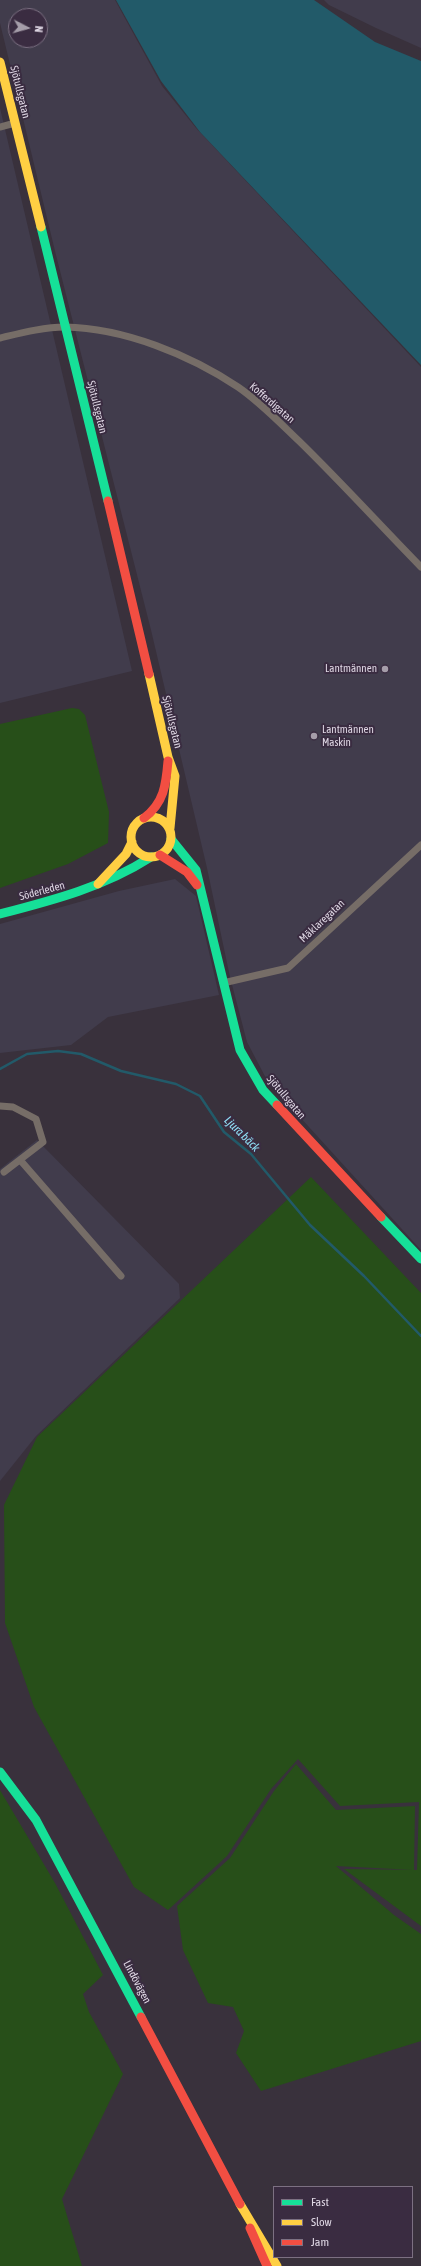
<!DOCTYPE html>
<meta charset="utf-8">
<style>
body{margin:0}
#map{position:relative;width:421px;height:2266px;overflow:hidden;background:#39313c;font-family:"Asap Condensed",sans-serif}
canvas{display:block}
.legend{position:absolute;left:273px;top:2186px;width:140px;height:72px;box-sizing:border-box;background:#3a2c41;border:1px solid #7c7082;margin:0;padding:5px 7px;list-style:none;font-size:12px;color:#dfd7e4}
.legend li{display:flex;align-items:center;gap:8px;height:20px}
.legend b{width:20px;border:1px solid #7c7082}
.north{position:absolute;left:8px;top:8px;width:40px;height:40px;box-sizing:border-box;background:#3a2c41;border:1px solid #7c7082;border-radius:50%;rotate:96deg;font-size:11px;font-weight:700;line-height:16px;text-align:center;color:#dfd7e4}
.north::after{content:'';display:block;margin:auto;width:14px;height:18px;background:#a59da9;clip-path:polygon(50% 0,100% 100%,50% 72%,0 100%)}
</style>
<div id="map">
<canvas width="421" height="2266"></canvas>
<ul class="legend">
<li><b style="height:5px;background:#16e098"></b>Fast</li>
<li><b style="height:5px;background:#ffcf43"></b>Slow</li>
<li><b style="height:5px;background:#f24e42"></b>Jam</li>
</ul>
<div class="north">N</div>
</div>
<script>
const g = document.querySelector('canvas').getContext('2d');
g.lineJoin = 'round';
function paint(path, color) { g.fillStyle = color; g.fill(path, 'evenodd'); }
function trace(path, color, width, dash) { g.strokeStyle = color; g.lineWidth = width; g.lineCap = dash ? 'butt' : 'round'; g.setLineDash(dash || []); g.stroke(path); }
function drawText(font, color, halo, rows, align = 'center') {
  g.font = font + ' "Asap Condensed",sans-serif'; g.lineWidth = 4; g.setLineDash([]); g.textBaseline = 'middle'; g.strokeStyle = halo; g.fillStyle = color; for (const [text, x, y, turn = 0] of rows) {
    g.save(); g.translate(x, y); g.rotate((+turn || 0) * Math.PI / 180); g.textAlign = isNaN(turn) ? turn : align; if (halo) g.strokeText(text, 0, 0); g.fillText(text, 0, 0); g.restore();
  }
}
paint(new Path2D(`
 M 0,0 L 115,0 L 162,86 L 196,128 L 421,367 L 421,1250 L 268,1082 L 247,1042 L 230,977 L 207,868 L 151,630 L 55,251 L 0,23 ZM 16,16 L 40,16 L 40,40 L 16,40 Z
 M 324,0 L 421,0 L 421,48 L 376,28 L 329,5 Z
 M 0,108 L 132,671 L 0,703 Z
 M 175,879 L 196,896 L 219,995 L 108,1017 L 71,1045 L 0,1053 L 0,924 L 119,891 Z
 M 37,1140 L 179,1284 L 180,1298 L 36,1436 L 0,1481 L 0,1169 Z`), '#413c4c');
paint(new Path2D(`
 M 72,708 L 79,709 L 85,715 L 109,812 L 108,843 L 68,864 L 0,888 L 0,724 Z
 M 311,1177 L 421,1293 L 421,1926 L 344,1869 L 417,1870 L 419,1802 L 340,1806 L 298,1759 L 271,1789 L 227,1856 L 168,1910 L 134,1887 L 34,1707 L 5,1623 L 4,1505 L 37,1437 Z
 M 296,1764 L 336,1810 L 415,1806 L 414,1870 L 336,1866 L 394,1915 L 421,1934 L 421,2041 L 261,2091 L 236,2053 L 244,2031 L 233,2007 L 208,2003 L 183,1950 L 177,1906 L 230,1858 L 274,1791 Z
 M 0,1790 L 55,1883 L 103,1975 L 83,1994 L 89,2012 L 123,2074 L 62,2199 L 82,2266 L 0,2266 Z`), '#274f19');
paint(new Path2D(`
 M 116,0 L 314,0 L 375,42 L 421,61 L 421,365 L 200,132 L 161,81 Z`), '#225a69');
trace(new Path2D(`
 M 0,1069 L 27,1054 L 58,1051 L 81,1054 L 121,1071 L 176,1084 L 200,1096 L 224,1132 L 251,1154 L 310,1225 L 364,1276 L 421,1336`), '#225a69', 2.5);
trace(new Path2D(`
 M 0,127 L 15,123
 M 0,338 C 21,333 44,327 65,327 C 124,328 190,355 238,387 C 260,402 280,423 299,441 C 341,482 380,525 421,567
 M 223,983 L 288,968 L 421,845
 M 0,1106 L 13,1107 L 36,1119 L 43,1142 L 4,1172
 M 21,1161 L 121,1276`), '#766d67', 7);
trace(new Path2D(`
 M 41,227 L 108,501
 M 171,839 L 196,870 L 240,1050 L 263,1090 L 277,1105
 M 0,914 C 54,900 104,887 151,857
 M 381,1217 L 421,1259
 M 0,1772 L 36,1820 L 141,2017`), '#16e098', 9);
trace(new Path2D(`
 M 0,62 L 41,227
 M 149,674 L 168,757 L 175,776 L 170,828
 M131 837a20 20 0 1 1 40 0a20 20 0 1 1-40 0Z
 M 98,884 L 126,854 L 132,842
 M 240,2204 L 277,2266`), '#ffcf43', 9);
trace(new Path2D(`
 M 108,501 L 149,674
 M 144,818 C 164,803 166,785 168,761
 M 160,855 L 187,872 L 197,885
 M 277,1105 L 381,1217
 M 141,2017 L 240,2204
 M 250,2228 L 267,2266`), '#f24e42', 9);
for (const [x, y, r, color] of [
 [385,669,4,"#a59da9"],
 [314,736,4,"#a59da9"]
]) { const dot = new Path2D(); dot.arc(x, y, r, 0, 2 * Math.PI); g.fillStyle = color; g.fill(dot); trace(dot, '#3a2c41', 1.5); }
drawText('11px', '#dfd7e4', '#3a2c41', [
 ["Sjötullsgatan",20,92,76],
 ["Kofferdigatan",272,403,41],
 ["Sjötullsgatan",97,407,76],
 ["Sjötullsgatan",172,722,76],
 ["Söderleden",42,891,-15],
 ["Mäklaregatan",322,921,-43],
 ["Sjötullsgatan",286,1097,50],
 ["Lindövägen",137,1982,62]
]);
drawText('11px', '#dfd7e4', '#3a2c41', [
 ["Lantmännen",377,669],
 ["Lantmännen",322,730,"left"],
 ["Maskin",322,743,"left"]
], 'right');
drawText('italic 12px', '#90e1f6', '#3a2c41', [
 ["Ljura bäck",242,1134,45]
]);
</script>
